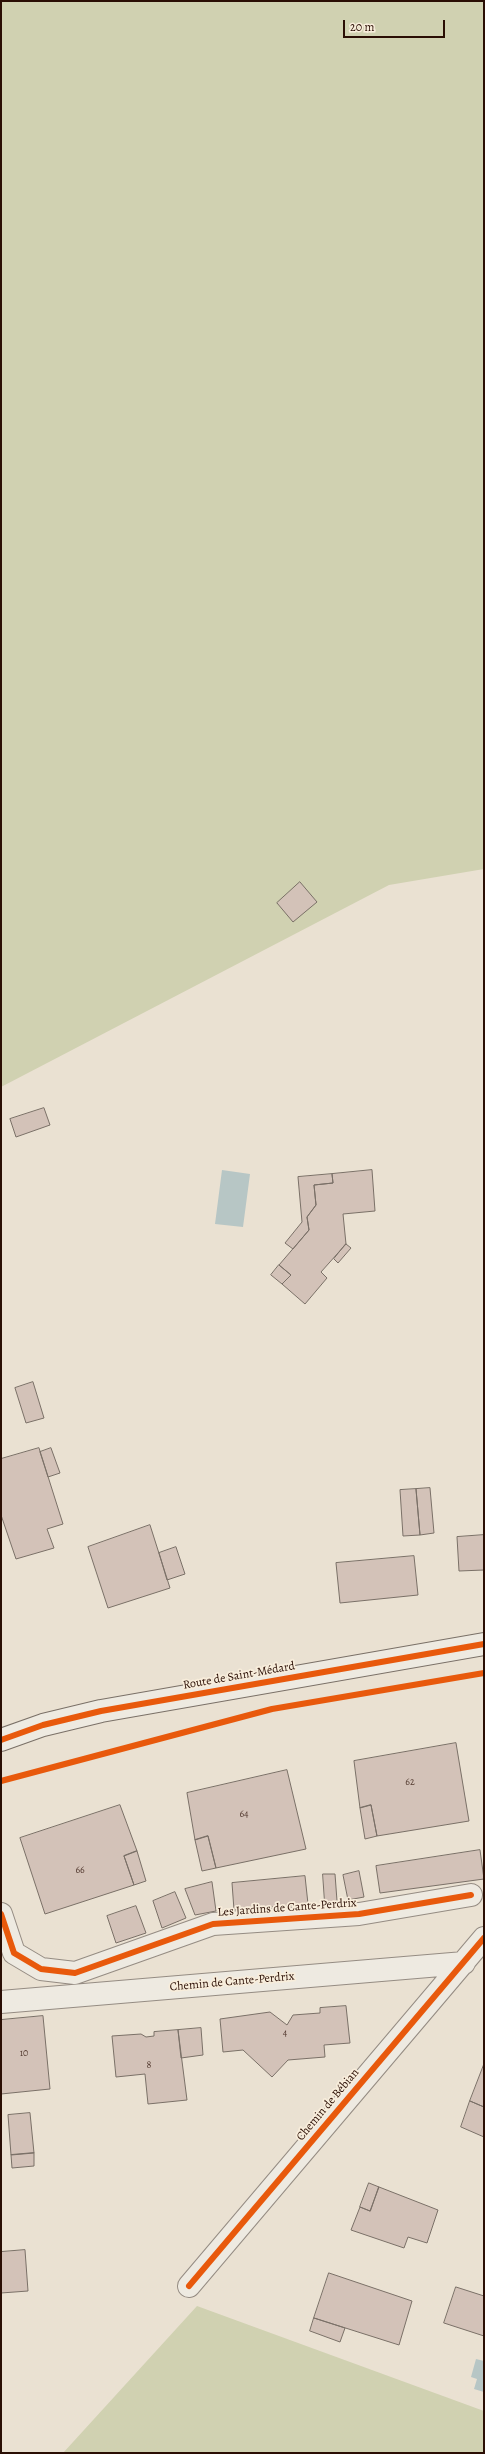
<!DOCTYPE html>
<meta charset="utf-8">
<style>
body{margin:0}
#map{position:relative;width:485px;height:2454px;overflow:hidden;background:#eae1d2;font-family:Alegreya,serif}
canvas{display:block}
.frame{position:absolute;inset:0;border:2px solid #2a0e04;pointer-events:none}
.scale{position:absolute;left:343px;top:20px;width:102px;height:18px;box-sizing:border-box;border:2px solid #2a0e04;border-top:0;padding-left:5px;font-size:12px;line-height:14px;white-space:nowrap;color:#2a0e04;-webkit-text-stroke:3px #f8eddb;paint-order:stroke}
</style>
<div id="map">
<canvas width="485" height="2454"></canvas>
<div class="frame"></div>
<div class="scale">20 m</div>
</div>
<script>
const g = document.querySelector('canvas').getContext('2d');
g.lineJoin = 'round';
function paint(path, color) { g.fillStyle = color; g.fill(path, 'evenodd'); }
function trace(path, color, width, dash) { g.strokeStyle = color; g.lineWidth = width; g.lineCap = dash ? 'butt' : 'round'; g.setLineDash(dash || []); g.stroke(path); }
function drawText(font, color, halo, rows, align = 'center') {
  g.font = font + ' Alegreya,serif'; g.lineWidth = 3.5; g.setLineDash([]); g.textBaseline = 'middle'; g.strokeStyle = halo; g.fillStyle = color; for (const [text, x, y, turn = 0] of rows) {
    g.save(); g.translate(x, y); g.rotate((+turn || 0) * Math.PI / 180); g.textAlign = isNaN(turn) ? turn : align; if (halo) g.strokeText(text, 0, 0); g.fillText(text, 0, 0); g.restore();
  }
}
paint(new Path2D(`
 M 1,1 L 484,1 L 484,869 L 389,885 L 1,1087 Z
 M 197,2306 L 484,2411 L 484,2453 L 63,2453 Z`), '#d0d1b1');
paint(new Path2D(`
 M 222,1170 L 250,1174 L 243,1227 L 215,1224 Z
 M 476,2359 L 484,2361 L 484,2392 L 474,2389 L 477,2379 L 471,2377 Z`), '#b7c6c5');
const building = new Path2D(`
 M 300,882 L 317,902 L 293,922 L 277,903 Z
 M 44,1108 L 50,1125 L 16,1137 L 10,1119 Z
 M 372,1170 L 375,1211 L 343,1214 L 346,1244 L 321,1272 L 327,1278 L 305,1304 L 282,1284 L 291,1275 L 279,1265 L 309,1230 L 307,1217 L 316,1205 L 314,1185 L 333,1183 L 332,1174 Z
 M 332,1174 L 333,1183 L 314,1185 L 316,1205 L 307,1217 L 309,1230 L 293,1249 L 285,1243 L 302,1222 L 298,1177 Z
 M 346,1244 L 351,1248 L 338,1263 L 334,1259 Z
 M 279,1265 L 291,1275 L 282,1284 L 271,1275 Z
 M 33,1382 L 44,1418 L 26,1423 L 15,1388 Z
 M 39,1448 L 63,1524 L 47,1529 L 54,1548 L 16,1559 L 1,1515 L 1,1459 Z
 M 51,1448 L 60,1473 L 48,1477 L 40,1452 Z
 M 430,1488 L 434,1533 L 420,1535 L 416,1489 Z
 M 416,1489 L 420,1535 L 403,1536 L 400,1490 Z
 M 150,1525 L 170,1588 L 108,1608 L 88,1547 Z
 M 484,1535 L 484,1570 L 459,1571 L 457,1537 Z
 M 176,1547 L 185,1574 L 167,1580 L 159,1553 Z
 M 414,1556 L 418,1595 L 340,1603 L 336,1563 Z
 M 456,1743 L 469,1821 L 377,1836 L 371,1805 L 360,1808 L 354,1761 Z
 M 287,1770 L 306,1849 L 216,1868 L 208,1836 L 195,1840 L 187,1793 Z
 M 120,1805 L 137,1851 L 124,1856 L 134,1885 L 45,1914 L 20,1838 Z
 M 371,1805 L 377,1836 L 365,1839 L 360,1808 Z
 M 208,1836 L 216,1868 L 202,1871 L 195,1840 Z
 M 480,1850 L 484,1879 L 380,1893 L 376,1866 Z
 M 137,1851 L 146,1881 L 134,1885 L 124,1856 Z
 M 359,1871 L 364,1897 L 348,1900 L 343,1875 Z
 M 323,1874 L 335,1874 L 337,1901 L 325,1903 Z
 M 305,1876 L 308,1904 L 234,1910 L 232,1883 Z
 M 212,1882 L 216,1911 L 195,1915 L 185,1889 Z
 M 175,1892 L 186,1918 L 162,1928 L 153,1901 Z
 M 136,1906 L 146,1933 L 116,1943 L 107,1916 Z
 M 346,2006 L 350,2043 L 324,2045 L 325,2057 L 288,2060 L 272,2077 L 243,2050 L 223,2052 L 220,2019 L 270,2012 L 287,2025 L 293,2015 L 320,2013 L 320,2008 Z
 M 43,2016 L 50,2089 L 1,2094 L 1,2020 Z
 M 201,2028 L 203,2055 L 181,2058 L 178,2030 Z
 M 178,2030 L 187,2100 L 148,2104 L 145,2074 L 116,2077 L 112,2036 L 141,2034 L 146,2037 L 154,2036 L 154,2032 Z
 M 484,2064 L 484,2107 L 470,2101 Z
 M 470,2101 L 484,2107 L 484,2137 L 461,2127 Z
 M 30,2113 L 34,2153 L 11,2155 L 8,2115 Z
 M 34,2153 L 34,2166 L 12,2168 L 11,2155 Z
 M 369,2183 L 379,2187 L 370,2211 L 360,2207 Z
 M 379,2187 L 438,2210 L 427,2243 L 408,2237 L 404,2248 L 351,2230 L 360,2207 L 370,2211 Z
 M 25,2250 L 28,2291 L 1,2293 L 1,2252 Z
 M 329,2273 L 412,2301 L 399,2345 L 314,2318 Z
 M 456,2287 L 484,2296 L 484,2336 L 444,2323 Z
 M 314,2318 L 345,2328 L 340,2342 L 310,2331 Z`);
paint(building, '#d3c2b8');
trace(building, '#7a7067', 1);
const street = new Path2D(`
 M 1,1914 L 14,1953 L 41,1969 L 75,1973 L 213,1924 L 359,1914 L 471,1895
 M 1,2002 L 464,1963
 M 189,2286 L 484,1938`);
const secondary = new Path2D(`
 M 1,1740 L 43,1725 L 101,1711 L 484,1644`);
trace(street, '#958c83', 24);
trace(secondary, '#7a7067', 24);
trace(street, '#eeeae1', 22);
trace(secondary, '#eeeae1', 22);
trace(new Path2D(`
 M 1,1740 L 43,1725 L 101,1711 L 484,1644
 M 1,1781 L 272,1709 L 484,1673
 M 1,1914 L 14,1953 L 41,1969 L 75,1973 L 213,1924 L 359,1914 L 471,1895
 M 189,2286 L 484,1938`), '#e8590c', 6);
drawText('10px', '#543b31', null, [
 ["62",410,1783],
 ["64",244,1815],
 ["66",80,1871],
 ["4",285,2034],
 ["10",24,2054],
 ["8",149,2066]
]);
drawText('12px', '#2a0e04', '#f8eddb', [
 ["Route de Saint-Médard",239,1676,-10],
 ["Les Jardins de Cante-Perdrix",287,1908,-4],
 ["Chemin de Cante-Perdrix",232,1982,-5],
 ["Chemin de Bébian",328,2105,-50]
]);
</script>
